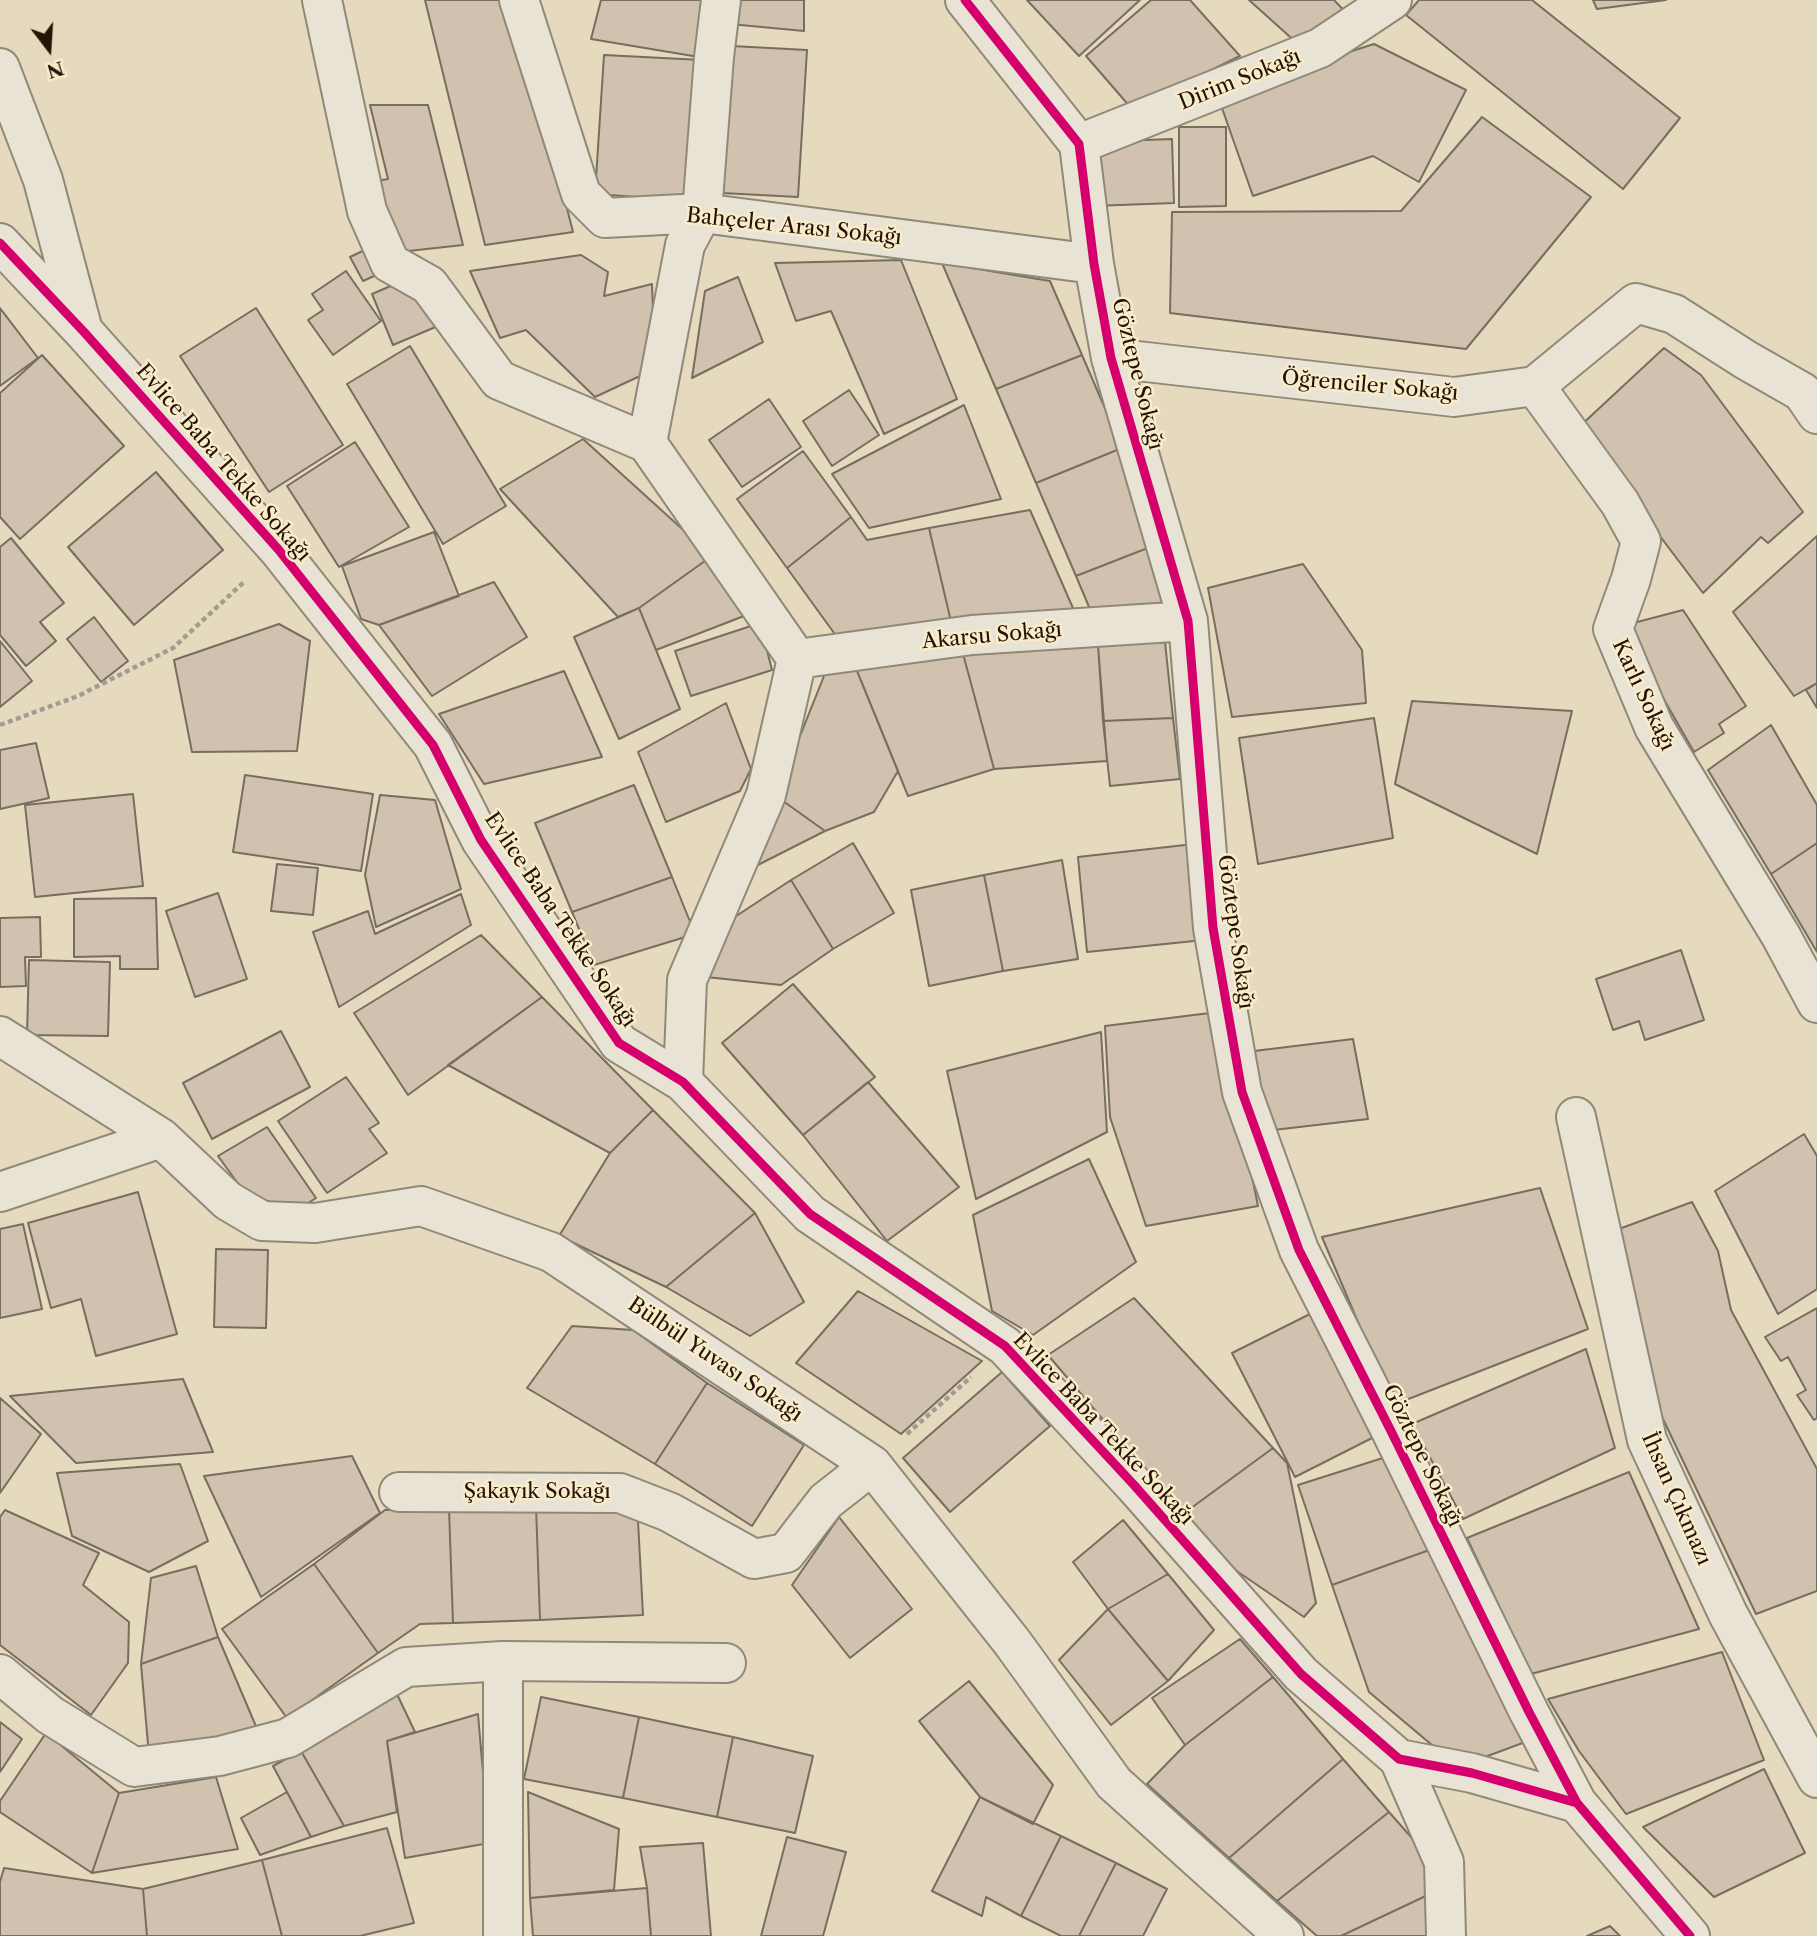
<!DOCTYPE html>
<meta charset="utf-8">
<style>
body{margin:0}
#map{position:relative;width:1817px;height:1936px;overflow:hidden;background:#e5dabe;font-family:"Libre Caslon Text",serif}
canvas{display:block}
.north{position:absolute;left:14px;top:14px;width:70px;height:70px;-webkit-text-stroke:5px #f8ecca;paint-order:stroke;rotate:163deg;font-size:19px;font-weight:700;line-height:28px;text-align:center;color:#261307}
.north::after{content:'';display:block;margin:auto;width:24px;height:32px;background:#261307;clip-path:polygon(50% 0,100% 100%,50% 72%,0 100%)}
</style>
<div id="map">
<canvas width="1817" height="1936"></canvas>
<div class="north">N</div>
</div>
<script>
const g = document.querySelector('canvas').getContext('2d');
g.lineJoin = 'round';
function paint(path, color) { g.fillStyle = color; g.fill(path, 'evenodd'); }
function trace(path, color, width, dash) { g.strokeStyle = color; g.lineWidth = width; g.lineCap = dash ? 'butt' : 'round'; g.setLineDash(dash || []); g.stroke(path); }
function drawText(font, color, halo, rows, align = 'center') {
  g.font = font + ' "Libre Caslon Text",serif'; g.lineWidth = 5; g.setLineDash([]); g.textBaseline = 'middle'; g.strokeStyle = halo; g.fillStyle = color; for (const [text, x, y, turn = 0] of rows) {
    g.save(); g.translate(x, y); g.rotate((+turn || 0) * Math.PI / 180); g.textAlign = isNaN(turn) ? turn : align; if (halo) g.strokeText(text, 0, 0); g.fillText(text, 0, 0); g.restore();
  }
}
const building = new Path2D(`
 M 425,0 L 514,0 L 573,232 L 485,245 Z
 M 601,0 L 714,0 L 705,58 L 591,39 Z
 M 732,0 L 804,0 L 804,31 L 730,24 Z
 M 1027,0 L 1140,0 L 1079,56 Z
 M 1151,0 L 1190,0 L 1240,56 L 1132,109 L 1086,56 Z
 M 1249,0 L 1334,0 L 1351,18 L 1299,45 Z
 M 1419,0 L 1532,0 L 1680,118 L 1623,189 L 1406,15 Z
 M 1593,0 L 1666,0 L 1597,9 Z
 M 1374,44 L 1466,90 L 1419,182 L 1373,156 L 1253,196 L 1217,94 Z
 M 732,46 L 807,50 L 798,197 L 722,193 Z
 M 604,55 L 702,60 L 693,201 L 595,194 Z
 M 370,105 L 428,105 L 463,245 L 390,253 L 365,183 L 388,179 Z
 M 1482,117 L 1591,197 L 1466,349 L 1170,313 L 1172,212 L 1401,211 Z
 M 1179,127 L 1226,127 L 1226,206 L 1179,207 Z
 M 1172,139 L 1174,203 L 1093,206 L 1091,142 Z
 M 371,247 L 383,272 L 363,281 L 350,257 Z
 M 581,255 L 608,272 L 604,296 L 652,284 L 655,369 L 595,397 L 526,330 L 500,338 L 470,271 Z
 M 901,260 L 957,399 L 884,434 L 831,311 L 796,321 L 775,263 Z
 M 942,263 L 1050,281 L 1082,355 L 996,389 Z
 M 346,271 L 381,321 L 333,355 L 308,320 L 323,310 L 312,294 Z
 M 738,277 L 763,342 L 692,378 L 705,291 Z
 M 407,279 L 452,320 L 393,345 L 372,294 Z
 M 0,308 L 38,358 L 0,386 Z
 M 256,308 L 343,445 L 269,492 L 180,356 Z
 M 410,346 L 506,506 L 443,544 L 347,384 Z
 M 1664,348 L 1701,375 L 1803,512 L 1768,543 L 1761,537 L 1703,593 L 1578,428 Z
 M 42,355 L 124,446 L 20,539 L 0,517 L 0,393 Z
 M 1082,355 L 1122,448 L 1036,483 L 996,389 Z
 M 849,390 L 879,435 L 832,466 L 803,421 Z
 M 769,399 L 801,447 L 742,487 L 709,440 Z
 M 964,405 L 1001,499 L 869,528 L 832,474 Z
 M 583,439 L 712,556 L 639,608 L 618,617 L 500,489 Z
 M 355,442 L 409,527 L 339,567 L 287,486 Z
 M 1122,448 L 1163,542 L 1076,576 L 1036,483 Z
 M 803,451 L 851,517 L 787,568 L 737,499 Z
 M 156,472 L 223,550 L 134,625 L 68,547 Z
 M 1030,510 L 1076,615 L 953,630 L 929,528 Z
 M 851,517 L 867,540 L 929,528 L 953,630 L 842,644 L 787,568 Z
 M 434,532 L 459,596 L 379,625 L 361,619 L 342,566 Z
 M 1817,536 L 1817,683 L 1794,696 L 1733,612 Z
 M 11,538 L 64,603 L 40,622 L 56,641 L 26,666 L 0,635 L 0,547 Z
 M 1163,542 L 1175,608 L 1095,621 L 1076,576 Z
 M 712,556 L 744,616 L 656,650 L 639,608 Z
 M 1303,564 L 1362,650 L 1366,703 L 1232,717 L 1208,588 Z
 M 494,582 L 527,637 L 432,696 L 379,625 Z
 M 639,608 L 680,709 L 619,739 L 574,637 Z
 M 1683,610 L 1746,706 L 1719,724 L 1724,733 L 1694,752 L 1622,626 Z
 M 94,617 L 128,661 L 101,682 L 67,639 Z
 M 760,623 L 772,670 L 691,696 L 675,651 Z
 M 279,624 L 310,641 L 297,751 L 192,752 L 174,660 Z
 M 0,641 L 32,681 L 0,707 Z
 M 1165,642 L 1173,718 L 1103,721 L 1098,645 Z
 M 1098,645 L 1107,761 L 994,769 L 962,650 Z
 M 962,650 L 994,769 L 908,796 L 855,666 Z
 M 855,666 L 898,771 L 874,812 L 825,831 L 776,796 L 826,671 Z
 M 564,671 L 602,757 L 484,784 L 439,714 Z
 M 1817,683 L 1817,708 L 1806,690 Z
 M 1412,701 L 1572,711 L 1537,854 L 1395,784 Z
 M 726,703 L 751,769 L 740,791 L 666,822 L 638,752 Z
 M 1173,718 L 1180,779 L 1110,786 L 1103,721 Z
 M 1374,718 L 1393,838 L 1258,864 L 1239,738 Z
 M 1771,725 L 1817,805 L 1817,843 L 1771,874 L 1708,770 Z
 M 36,743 L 49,798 L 0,809 L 0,750 Z
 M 245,775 L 373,794 L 361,871 L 233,852 Z
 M 634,785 L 672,877 L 572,912 L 535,823 Z
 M 133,794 L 143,886 L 35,897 L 25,805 Z
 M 380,795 L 435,800 L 461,889 L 376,927 L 365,875 Z
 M 776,796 L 825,831 L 746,871 Z
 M 853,843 L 894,913 L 833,949 L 791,880 Z
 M 1817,843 L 1817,952 L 1771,874 Z
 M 1194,844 L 1204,940 L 1087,952 L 1078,857 Z
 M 1062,860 L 1078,959 L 1003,971 L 984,875 Z
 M 277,864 L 318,868 L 313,915 L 271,911 Z
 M 984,875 L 1003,971 L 929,986 L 911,890 Z
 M 672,877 L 695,934 L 594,965 L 572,912 Z
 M 791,880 L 833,949 L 781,985 L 706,977 L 721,926 Z
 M 218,893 L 247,979 L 195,997 L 166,911 Z
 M 461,894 L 471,925 L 339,1007 L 313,932 L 368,911 L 375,934 Z
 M 156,898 L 158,969 L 120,969 L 120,956 L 74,957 L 74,899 Z
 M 40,917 L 41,957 L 25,957 L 26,986 L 0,987 L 0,918 Z
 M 481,935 L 542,997 L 408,1095 L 354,1013 Z
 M 1681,950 L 1704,1020 L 1645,1040 L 1639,1021 L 1613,1030 L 1596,979 Z
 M 29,960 L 110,962 L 108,1036 L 27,1035 Z
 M 793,984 L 875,1077 L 803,1135 L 722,1043 Z
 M 542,997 L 653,1110 L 610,1153 L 448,1065 Z
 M 1218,1012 L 1258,1206 L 1146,1226 L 1110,1117 L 1105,1026 Z
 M 281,1031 L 310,1087 L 212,1139 L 183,1083 Z
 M 1101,1032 L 1107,1132 L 976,1199 L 947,1071 Z
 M 1353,1039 L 1368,1119 L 1265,1131 L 1254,1051 Z
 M 346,1077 L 379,1123 L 369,1129 L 387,1153 L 327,1193 L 278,1121 Z
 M 868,1082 L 959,1187 L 887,1241 L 803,1135 Z
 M 653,1110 L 755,1213 L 666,1287 L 559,1236 L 610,1153 Z
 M 267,1127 L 316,1198 L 299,1209 L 247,1196 L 218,1156 Z
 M 1804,1134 L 1817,1156 L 1817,1289 L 1778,1314 L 1715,1191 Z
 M 1089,1159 L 1136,1262 L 1033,1335 L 992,1311 L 973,1215 Z
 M 1540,1188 L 1588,1329 L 1393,1405 L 1322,1237 Z
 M 138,1192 L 177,1334 L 96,1356 L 81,1299 L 51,1308 L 28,1223 Z
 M 1692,1202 L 1718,1251 L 1731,1310 L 1817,1469 L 1817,1591 L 1756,1614 L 1653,1398 L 1619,1229 Z
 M 755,1213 L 804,1302 L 750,1336 L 666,1287 Z
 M 23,1224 L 42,1309 L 0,1318 L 0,1229 Z
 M 216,1249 L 268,1250 L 266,1328 L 214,1327 Z
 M 858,1291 L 982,1361 L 901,1434 L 796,1363 Z
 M 1134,1298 L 1273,1448 L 1183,1514 L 1048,1355 Z
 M 1817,1308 L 1817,1418 L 1814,1420 L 1797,1395 L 1806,1390 L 1788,1357 L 1781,1361 L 1765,1337 Z
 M 1316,1311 L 1378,1435 L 1295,1477 L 1232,1353 Z
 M 572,1326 L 633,1330 L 707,1383 L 655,1464 L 527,1388 Z
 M 1586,1349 L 1615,1448 L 1463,1519 L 1412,1424 Z
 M 1002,1372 L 1050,1426 L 950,1512 L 903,1458 Z
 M 183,1379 L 213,1452 L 76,1463 L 10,1396 Z
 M 707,1383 L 804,1445 L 752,1526 L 655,1464 Z
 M 0,1398 L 41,1434 L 0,1493 Z
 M 1273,1448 L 1287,1463 L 1316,1603 L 1304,1617 L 1225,1563 L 1183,1514 Z
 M 352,1456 L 380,1513 L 261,1597 L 204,1476 Z
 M 1386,1457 L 1432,1549 L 1332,1585 L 1298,1485 Z
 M 180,1464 L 208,1541 L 149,1572 L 72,1536 L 57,1473 Z
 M 1629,1472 L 1699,1629 L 1531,1674 L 1467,1538 Z
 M 637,1502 L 643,1615 L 540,1620 L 536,1506 Z
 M 536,1506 L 540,1620 L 453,1623 L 449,1509 Z
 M 449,1509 L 453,1623 L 420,1624 L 378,1653 L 314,1564 L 385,1510 Z
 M 5,1510 L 99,1553 L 83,1585 L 129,1622 L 128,1663 L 91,1715 L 0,1645 L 0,1517 Z
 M 839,1517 L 912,1609 L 850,1658 L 792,1585 Z
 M 1123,1520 L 1168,1574 L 1108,1609 L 1073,1562 Z
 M 1432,1549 L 1528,1741 L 1458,1767 L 1369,1692 L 1332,1585 Z
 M 314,1564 L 378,1653 L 287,1718 L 222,1629 Z
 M 196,1566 L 218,1637 L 141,1664 L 151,1578 Z
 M 1168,1574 L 1214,1630 L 1168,1681 L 1108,1609 Z
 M 1108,1609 L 1168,1681 L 1111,1725 L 1059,1660 Z
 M 218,1637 L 258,1731 L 149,1756 L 141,1664 Z
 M 1240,1639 L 1273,1677 L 1185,1745 L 1152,1698 Z
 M 1722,1652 L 1764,1760 L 1626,1814 L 1579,1751 L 1548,1699 Z
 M 1273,1677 L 1343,1759 L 1229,1858 L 1147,1784 L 1185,1745 Z
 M 969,1681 L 1053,1785 L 1033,1824 L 980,1797 L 919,1721 Z
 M 396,1692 L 415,1732 L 387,1741 L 397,1812 L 344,1826 L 301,1751 Z
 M 541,1697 L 639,1717 L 623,1798 L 524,1779 Z
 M 478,1714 L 489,1843 L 405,1858 L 387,1741 Z
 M 639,1717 L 733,1737 L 717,1817 L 623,1798 Z
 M 0,1722 L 22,1739 L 0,1772 Z
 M 46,1733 L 119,1793 L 92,1873 L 0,1812 L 0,1801 Z
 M 733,1737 L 813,1756 L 795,1833 L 717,1817 Z
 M 301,1751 L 344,1826 L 311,1837 L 273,1766 Z
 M 1343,1759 L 1389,1812 L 1277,1901 L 1229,1858 Z
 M 1764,1769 L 1805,1853 L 1714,1897 L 1643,1827 Z
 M 216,1777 L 238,1849 L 92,1873 L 119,1793 Z
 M 287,1792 L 311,1837 L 260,1855 L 241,1818 Z
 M 528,1792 L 619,1829 L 614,1890 L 530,1898 Z
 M 980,1797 L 1061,1836 L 1021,1916 L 986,1897 L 982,1916 L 932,1891 Z
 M 1389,1812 L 1433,1862 L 1432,1893 L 1341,1936 L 1317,1936 L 1277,1901 Z
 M 387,1828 L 414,1923 L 360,1936 L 282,1936 L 262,1860 Z
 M 1061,1836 L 1116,1863 L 1079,1936 L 1061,1936 L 1021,1916 Z
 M 787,1837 L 846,1852 L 823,1936 L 761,1936 Z
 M 703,1843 L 711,1936 L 651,1936 L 647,1888 L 640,1847 Z
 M 262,1860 L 282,1936 L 147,1936 L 143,1889 Z
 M 1116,1863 L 1167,1889 L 1143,1936 L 1079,1936 Z
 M 4,1868 L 143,1889 L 147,1936 L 0,1936 L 0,1882 Z
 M 647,1888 L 651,1936 L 533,1936 L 530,1898 Z
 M 1432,1893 L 1430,1936 L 1341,1936 Z
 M 1610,1926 L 1620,1936 L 1587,1936 Z`);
paint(building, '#d1c1af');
trace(building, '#766e5f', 2);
const street = new Path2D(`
 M 322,0 L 367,211 L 390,263 L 429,285 L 499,380 L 647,443 L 797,659 L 766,795 L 687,980 L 683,1082
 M 519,0 L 581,194 L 605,218 L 702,213 L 1094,264
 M 965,0 L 1079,144 L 1094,264 L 1111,358 L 1188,621 L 1213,928 L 1242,1092 L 1299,1250 L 1391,1431 L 1529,1712 L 1577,1803 L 1690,1936
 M 0,68 L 43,180 L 82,327
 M 1079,144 L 1320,48 L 1392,0
 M 0,243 L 84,332 L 278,549 L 433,745 L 481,840 L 619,1043 L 683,1082 L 810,1214 L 1005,1346 L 1134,1485 L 1301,1674 L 1399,1759 L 1472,1773 L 1577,1803
 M 1111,358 L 1454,397 L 1535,386 L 1636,303 L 1674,314 L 1746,360 L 1802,392 L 1817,414
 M 1535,386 L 1620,503 L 1641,541 L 1631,579 L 1613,629 L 1654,727 L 1781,936 L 1817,1003
 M 647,443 L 685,245 L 702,213 L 714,57 L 721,0
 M 797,659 L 972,635 L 1188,621
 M 0,1036 L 161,1138 L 228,1201 L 262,1221 L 315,1223 L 421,1206 L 551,1252 L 872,1465 L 1012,1642 L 1114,1783 L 1284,1936
 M 1576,1117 L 1647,1440 L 1728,1614 L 1817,1778
 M 0,1192 L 161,1138
 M 399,1492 L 620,1493 L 669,1512 L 754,1559 L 786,1553 L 826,1501 L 872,1465
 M 0,1674 L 50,1715 L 134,1767 L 220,1756 L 288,1738 L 406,1667 L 503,1661
 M 1399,1759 L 1444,1862 L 1446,1936
 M 503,1936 L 503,1661 L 726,1663`);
trace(street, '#918978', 42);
trace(new Path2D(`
 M 0,725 L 78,696 L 173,648 L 245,581
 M 907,1434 L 971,1377`), '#a39d91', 4.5, [5, 3.5]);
trace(street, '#e8e3d5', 38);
trace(new Path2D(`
 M 965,0 L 1079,144 L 1094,264 L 1111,358 L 1188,621 L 1213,928 L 1242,1092 L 1299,1250 L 1391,1431 L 1529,1712 L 1577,1803 L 1690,1936
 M 0,243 L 84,332 L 278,549 L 433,745 L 481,840 L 619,1043 L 683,1082 L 810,1214 L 1005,1346 L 1134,1485 L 1301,1674 L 1399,1759 L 1472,1773 L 1577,1803`), '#d6006c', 9);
drawText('21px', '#261307', '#f8ecca', [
 ["Dirim Sokağı",1240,80,-22],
 ["Bahçeler Arası Sokağı",794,227,6],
 ["Göztepe Sokağı",1137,374,76],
 ["Öğrenciler Sokağı",1370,386,5],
 ["Evlice Baba Tekke Sokağı",223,463,49],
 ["Akarsu Sokağı",992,636,-5],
 ["Karlı Sokağı",1643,695,65],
 ["Evlice Baba Tekke Sokağı",560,920,56],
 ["Göztepe Sokağı",1235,932,82],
 ["Bülbül Yuvası Sokağı",715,1360,34],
 ["Evlice Baba Tekke Sokağı",1103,1429,47],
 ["Göztepe Sokağı",1422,1456,64],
 ["Şakayık Sokağı",537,1492],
 ["İhsan Çıkmazı",1676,1499,66]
]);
</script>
